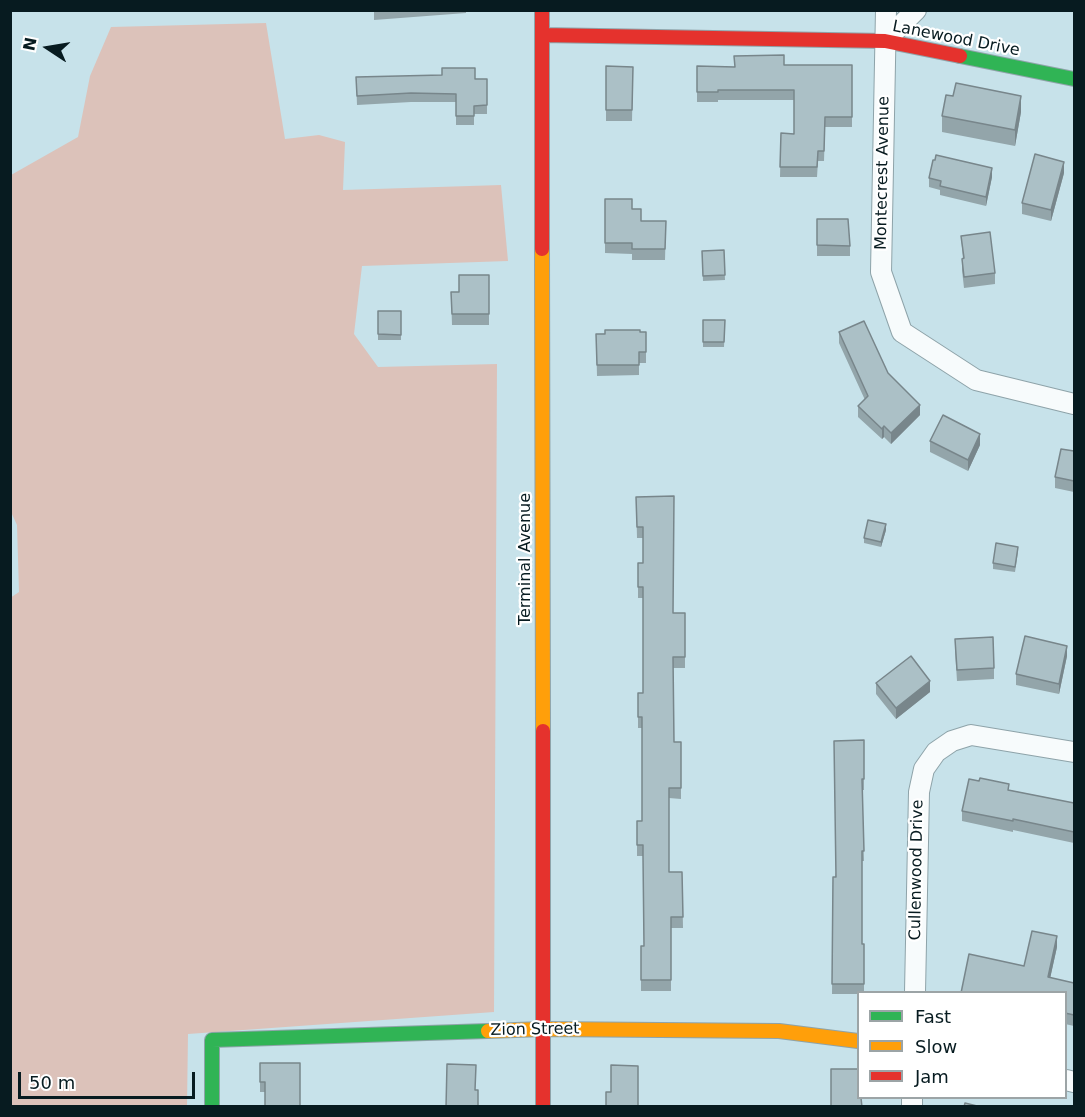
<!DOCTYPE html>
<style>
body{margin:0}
#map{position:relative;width:1085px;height:1117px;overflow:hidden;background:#c7e2ea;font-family:"DejaVu Sans",sans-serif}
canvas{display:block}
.frame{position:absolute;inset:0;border:12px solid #071b20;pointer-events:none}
.legend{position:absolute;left:857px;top:991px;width:210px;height:108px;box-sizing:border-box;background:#fff;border:2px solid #9ca4a6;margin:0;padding:8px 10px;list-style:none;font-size:18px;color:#071b20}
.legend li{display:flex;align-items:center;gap:12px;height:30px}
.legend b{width:30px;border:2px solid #9ca4a6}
.north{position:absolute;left:18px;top:18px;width:60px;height:60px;-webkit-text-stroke:4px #fff;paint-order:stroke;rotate:282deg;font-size:16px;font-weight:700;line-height:24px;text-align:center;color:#071b20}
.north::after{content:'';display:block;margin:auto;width:21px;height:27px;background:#071b20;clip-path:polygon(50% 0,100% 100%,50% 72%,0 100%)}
.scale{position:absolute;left:18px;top:1072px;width:177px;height:27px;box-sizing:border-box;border:3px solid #071b20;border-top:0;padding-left:8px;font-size:18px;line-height:21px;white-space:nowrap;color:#071b20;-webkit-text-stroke:4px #fff;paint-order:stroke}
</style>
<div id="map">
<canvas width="1085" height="1117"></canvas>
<div class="frame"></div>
<ul class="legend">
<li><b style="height:8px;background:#30b455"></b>Fast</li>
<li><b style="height:8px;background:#ff9f0a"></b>Slow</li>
<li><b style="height:8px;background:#e5322d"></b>Jam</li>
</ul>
<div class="north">N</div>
<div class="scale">50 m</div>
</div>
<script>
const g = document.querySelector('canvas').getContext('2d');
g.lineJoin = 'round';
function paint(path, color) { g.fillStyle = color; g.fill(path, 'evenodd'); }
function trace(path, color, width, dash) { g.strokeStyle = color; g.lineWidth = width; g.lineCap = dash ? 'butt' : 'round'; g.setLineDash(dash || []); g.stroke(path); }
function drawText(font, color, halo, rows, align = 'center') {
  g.font = font + ' "DejaVu Sans",sans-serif'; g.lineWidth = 4.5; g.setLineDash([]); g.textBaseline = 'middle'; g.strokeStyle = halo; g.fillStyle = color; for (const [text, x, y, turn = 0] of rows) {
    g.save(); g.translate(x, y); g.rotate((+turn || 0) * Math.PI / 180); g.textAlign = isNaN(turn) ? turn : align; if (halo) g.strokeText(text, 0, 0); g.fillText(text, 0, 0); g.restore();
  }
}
paint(new Path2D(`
 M 266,23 L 285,139 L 319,135 L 345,142 L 343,190 L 501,185 L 508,261 L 362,266 L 354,334 L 378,367 L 497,364 L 494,1012 L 188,1034 L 187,1106 L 11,1106 L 10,598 L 19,592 L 17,525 L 11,512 L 11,175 L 78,137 L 90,76 L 111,27 Z`), '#dcc2ba');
const street = new Path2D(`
 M 886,10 L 881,272 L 902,332 L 976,380 L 1074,404
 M 885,41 L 916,10
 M 915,992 L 919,792 L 924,769 L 936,752 L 952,741 L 971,735 L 1074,752
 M 1066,1080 L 1074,1082
 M 912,1106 L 912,1098`);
const fast = new Path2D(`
 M 960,56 L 1074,79
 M 212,1106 L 212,1040 L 488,1031`);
const slow = new Path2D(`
 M 542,249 L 543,731
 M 488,1031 L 543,1029 L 779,1031 L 858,1041`);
const jam = new Path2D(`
 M 542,10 L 542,249
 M 542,35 L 885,41 L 960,56
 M 543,731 L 543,1106`);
trace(street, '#8ea3a9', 22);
trace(fast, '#8ea3a9', 16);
trace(slow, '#8ea3a9', 16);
trace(jam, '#8ea3a9', 16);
trace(street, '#f7fbfc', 20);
trace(fast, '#30b455', 14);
trace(slow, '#ff9f0a', 14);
trace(jam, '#e5322d', 14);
paint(new Path2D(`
 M 374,10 L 466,10 L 466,13 L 374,20 Z
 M 784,65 L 852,65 L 852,127 L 825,127 L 824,161 L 818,161 L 817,177 L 780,177 L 781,133 L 794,134 L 794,100 L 718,100 L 718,102 L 697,102 L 697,66 L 734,67 Z
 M 606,66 L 633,67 L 632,121 L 606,121 Z
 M 356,77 L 487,79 L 487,114 L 474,114 L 474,125 L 456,125 L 456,102 L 411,102 L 357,105 Z
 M 953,96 L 1021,112 L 1015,146 L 942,132 L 942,116 Z
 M 1064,173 L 1051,221 L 1022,214 L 1022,203 Z
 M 992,177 L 986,206 L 940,195 L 940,190 L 929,187 L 929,178 Z
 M 605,199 L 632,209 L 641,221 L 666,221 L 665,260 L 632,260 L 632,254 L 605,253 Z
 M 817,219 L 850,246 L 850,256 L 817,256 Z
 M 961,236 L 995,273 L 995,284 L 964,288 L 962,270 L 962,259 L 963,259 Z
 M 724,250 L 725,280 L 703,281 L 702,251 Z
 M 489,275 L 489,325 L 452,325 L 451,292 L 459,292 Z
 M 378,311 L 401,311 L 401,340 L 378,340 Z
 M 703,320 L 725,320 L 724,347 L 703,347 Z
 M 646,332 L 646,363 L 639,363 L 639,375 L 597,376 L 596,334 Z
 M 839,332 L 888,373 L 920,415 L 891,444 L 884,437 L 882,439 L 858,417 L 858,406 L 865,400 L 839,343 Z
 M 930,441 L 980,445 L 968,471 L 930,452 Z
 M 1074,451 L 1074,492 L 1055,488 L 1055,477 Z
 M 636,497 L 673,613 L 685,613 L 685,668 L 673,668 L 674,742 L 681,742 L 681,799 L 669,798 L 669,872 L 682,872 L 683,928 L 671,928 L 671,991 L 641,991 L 641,946 L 644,946 L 643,868 L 643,856 L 637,856 L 637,821 L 642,821 L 642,728 L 638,728 L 638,717 L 643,693 L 643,598 L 638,598 L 638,563 L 643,563 L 643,538 L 637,538 Z
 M 886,530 L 881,547 L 864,543 L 864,538 Z
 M 1018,552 L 1015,572 L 993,569 L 993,563 Z
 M 955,650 L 994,668 L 994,679 L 957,681 Z
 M 1067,656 L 1059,694 L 1016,685 L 1016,674 Z
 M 876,683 L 930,692 L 896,719 L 876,694 Z
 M 864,740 L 864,790 L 862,790 L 864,861 L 862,861 L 862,944 L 864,944 L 864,993 L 858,993 L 858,994 L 832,994 L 833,877 L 835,877 Z
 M 1009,790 L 1074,803 L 1074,843 L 1013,830 L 1013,832 L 962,821 L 962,811 Z
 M 1057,947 L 1050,978 L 1074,983 L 1074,1026 L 1065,1024 L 1065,993 L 1024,966 Z
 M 260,1063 L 300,1063 L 265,1092 L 260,1092 Z`), '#93a5aa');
paint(new Path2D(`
 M 1021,96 L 1021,112 L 1015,146 L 1015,130 Z
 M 1064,162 L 1064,173 L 1051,221 L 1051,210 Z
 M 992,168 L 992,177 L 986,206 L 986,197 Z
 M 920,405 L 920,415 L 891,444 L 891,433 Z
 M 884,426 L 884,437 L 882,439 L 882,429 Z
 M 980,434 L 980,445 L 968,471 L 968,460 Z
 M 886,524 L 886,530 L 881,547 L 881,542 Z
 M 1067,646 L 1067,656 L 1059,694 L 1059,684 Z
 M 930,681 L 930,692 L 896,719 L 896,708 Z
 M 1057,936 L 1057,947 L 1048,988 L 1048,977 Z`), '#78868b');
const building = new Path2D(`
 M 784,55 L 784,65 L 852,65 L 852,117 L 825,117 L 824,151 L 818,151 L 817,167 L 780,167 L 781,133 L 794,134 L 794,90 L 718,90 L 718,92 L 697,92 L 697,66 L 735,67 L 734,56 Z
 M 606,66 L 633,67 L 632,110 L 606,110 Z
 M 442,68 L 475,68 L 475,79 L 487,79 L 487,105 L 474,106 L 474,116 L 456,116 L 456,94 L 411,93 L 357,96 L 356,77 L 442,75 Z
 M 956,83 L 1021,96 L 1015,130 L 942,116 L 946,95 L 953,96 Z
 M 1035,154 L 1064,162 L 1051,210 L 1022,203 Z
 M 936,155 L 992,168 L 986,197 L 940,186 L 941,181 L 929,178 L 933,160 L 935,160 Z
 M 605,199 L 632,199 L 632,209 L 641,209 L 641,221 L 666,221 L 665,249 L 632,249 L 632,243 L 605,243 Z
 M 817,219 L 848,219 L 850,246 L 817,245 Z
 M 990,232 L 995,273 L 964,277 L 962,259 L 964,258 L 961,236 Z
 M 724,250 L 725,275 L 703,276 L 702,251 Z
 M 459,275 L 489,275 L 489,314 L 452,314 L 451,292 L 459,292 Z
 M 378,311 L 401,311 L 401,335 L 378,334 Z
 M 703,320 L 725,320 L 724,342 L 703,342 Z
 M 864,321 L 888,373 L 920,405 L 891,433 L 884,426 L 882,429 L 858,406 L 868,396 L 839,332 Z
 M 605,330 L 640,330 L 640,332 L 646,332 L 646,352 L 639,352 L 639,365 L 597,365 L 596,334 L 605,334 Z
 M 943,415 L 980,434 L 968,460 L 930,441 Z
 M 1061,449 L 1074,451 L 1074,481 L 1055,477 Z
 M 674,496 L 673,613 L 685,613 L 685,657 L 673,657 L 674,742 L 681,742 L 681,788 L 669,788 L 669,872 L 682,872 L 683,917 L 671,917 L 671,980 L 641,980 L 641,946 L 644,946 L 643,857 L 643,845 L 637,845 L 637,821 L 642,821 L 642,717 L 638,717 L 638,693 L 643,693 L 643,587 L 638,587 L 638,563 L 643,563 L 643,527 L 637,527 L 636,497 Z
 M 868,520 L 886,524 L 881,542 L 864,538 Z
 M 996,543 L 1018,547 L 1015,567 L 993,563 Z
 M 1025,636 L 1067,646 L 1059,684 L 1016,674 Z
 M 993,637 L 994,668 L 957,670 L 955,639 Z
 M 911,656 L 930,681 L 896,708 L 876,683 Z
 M 864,740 L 864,779 L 862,779 L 864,851 L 862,851 L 862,944 L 864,944 L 864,984 L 832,984 L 833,877 L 836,877 L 834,741 Z
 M 980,778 L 1009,784 L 1008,790 L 1074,803 L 1074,832 L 1013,819 L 1013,821 L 962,811 L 969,779 L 979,781 Z
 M 1032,931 L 1057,936 L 1048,977 L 1074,983 L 1074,1015 L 1065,1013 L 1065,993 L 961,993 L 969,954 L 1024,966 Z
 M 260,1063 L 300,1063 L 300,1107 L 265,1107 L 265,1082 L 260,1082 Z
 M 447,1064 L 476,1065 L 475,1090 L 478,1090 L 478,1107 L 446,1107 Z
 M 611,1065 L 638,1066 L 638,1107 L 606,1107 L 606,1092 L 611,1092 Z
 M 831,1069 L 858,1069 L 858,1098 L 861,1098 L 862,1107 L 831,1107 Z
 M 965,1103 L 981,1107 L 964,1107 Z`);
paint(building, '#abc0c6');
trace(building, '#78868b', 1.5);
drawText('16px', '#071b20', '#fff', [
 ["Lanewood Drive",956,39,11],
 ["Montecrest Avenue",883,173,-89],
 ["Terminal Avenue",526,559,-90],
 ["Cullenwood Drive",917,870,-89],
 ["Zion Street",535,1030,-1]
]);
</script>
